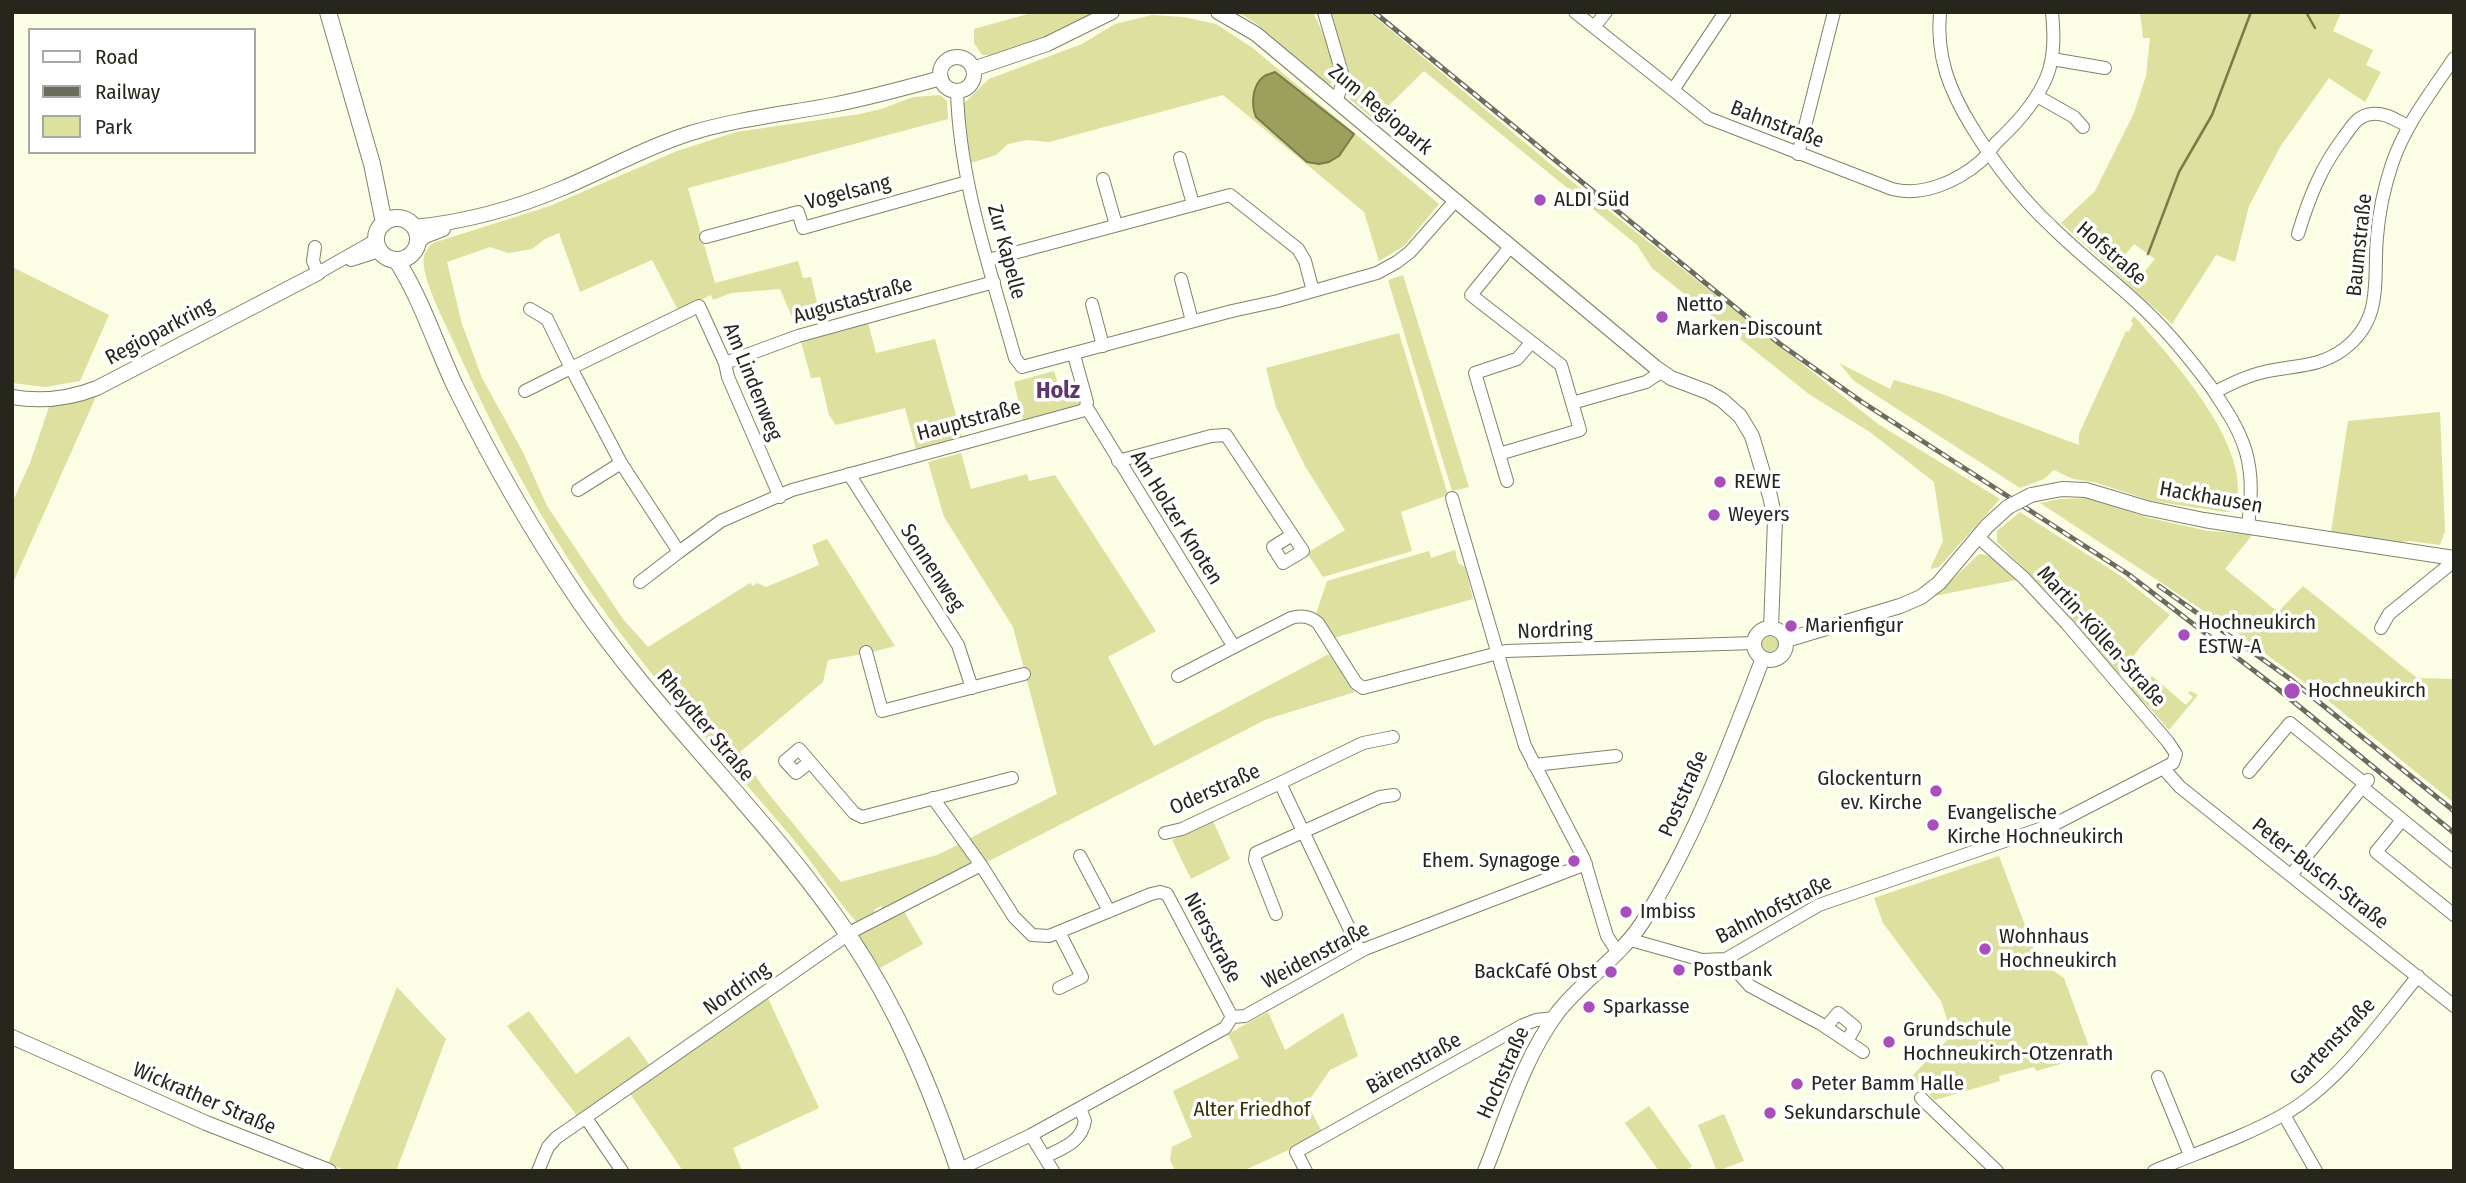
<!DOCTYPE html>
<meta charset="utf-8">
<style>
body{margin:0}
#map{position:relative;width:2466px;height:1183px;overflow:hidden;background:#fbfde4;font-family:"Fira Sans Condensed",sans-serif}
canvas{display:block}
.frame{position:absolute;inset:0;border:14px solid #26261d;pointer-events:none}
.legend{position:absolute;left:28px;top:28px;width:228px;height:126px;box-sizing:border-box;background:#fff;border:2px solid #a8a8a5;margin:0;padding:9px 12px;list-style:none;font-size:21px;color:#26261d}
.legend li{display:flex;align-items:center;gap:14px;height:35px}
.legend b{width:35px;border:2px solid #a8a8a5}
</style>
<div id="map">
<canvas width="2466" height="1183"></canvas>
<div class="frame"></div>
<ul class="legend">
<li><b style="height:9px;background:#fff"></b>Road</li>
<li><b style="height:9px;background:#6b6c5e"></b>Railway</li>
<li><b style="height:19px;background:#dde09f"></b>Park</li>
</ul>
</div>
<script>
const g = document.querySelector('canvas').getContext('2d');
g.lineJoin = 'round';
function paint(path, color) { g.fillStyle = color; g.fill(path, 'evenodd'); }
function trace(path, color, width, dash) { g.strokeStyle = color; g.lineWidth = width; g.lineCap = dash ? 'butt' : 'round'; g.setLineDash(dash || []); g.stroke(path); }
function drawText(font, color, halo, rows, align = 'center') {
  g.font = font + ' "Fira Sans Condensed",sans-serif'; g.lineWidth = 7; g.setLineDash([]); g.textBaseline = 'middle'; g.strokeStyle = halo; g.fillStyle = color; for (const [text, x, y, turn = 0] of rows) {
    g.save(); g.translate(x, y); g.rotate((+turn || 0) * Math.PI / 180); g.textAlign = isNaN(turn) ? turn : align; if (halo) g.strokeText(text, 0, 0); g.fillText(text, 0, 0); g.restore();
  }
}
paint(new Path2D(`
 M 1035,12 L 1097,12 C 1062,32 1024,56 982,55 L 974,43 L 974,29 Z
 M 1238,12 L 1313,12 L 1332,53 L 1338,81 L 1328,84 L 1257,24 Z
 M 1331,12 L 1369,12 L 1554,167 L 1878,424 L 2000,499 L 1939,567 L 1930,569 L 1943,541 L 1934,482 L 1870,432 L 1810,395 L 1652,268 L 1637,245 L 1424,71 L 1374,120 L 1350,99 L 1352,84 Z
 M 2140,12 L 2341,12 L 2333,31 L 2373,50 L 2366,65 L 2381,72 L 2365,102 L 2329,78 L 2280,147 L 2249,206 L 2235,262 L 2216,255 L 2172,324 L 2061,223 L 2095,191 L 2134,113 L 2146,76 L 2150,38 L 2143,38 ZM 2134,244 L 2155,259 L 2138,279 L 2118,263 Z
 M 1152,15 L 1184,17 L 1216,24 L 1254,49 L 1439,204 L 1404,246 L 1379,261 L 1364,212 L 1223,95 L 1049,142 L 1027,140 L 1008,144 L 996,155 L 971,163 L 962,105 L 989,79 L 1082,44 L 1115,24 Z
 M 940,95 L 947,101 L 948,119 L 688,188 L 715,283 L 798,261 L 803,278 L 811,277 L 821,320 L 796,326 L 780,289 L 731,293 L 713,300 L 711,295 L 678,310 L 652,260 L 580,292 L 559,233 L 545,239 L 532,249 L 508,253 L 490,247 L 447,262 L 462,324 L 482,378 L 523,452 L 547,506 L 623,619 L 648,647 L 750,583 L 753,586 L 757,583 L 766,587 L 819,565 L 812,545 L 827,539 L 895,646 L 869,653 L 828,660 L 823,682 L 740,752 L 763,787 L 841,882 L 937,855 L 958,845 L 969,858 L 970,864 L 884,911 L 881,906 L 874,910 L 876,915 L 858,924 C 835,898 816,867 794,840 C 729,763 660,690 602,608 C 543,527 496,436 455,345 C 447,327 419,274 424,256 C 425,251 429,247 433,243 L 550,206 L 677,151 L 736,132 L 860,114 L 881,109 L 913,97 Z
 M 12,267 L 109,315 L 80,381 L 45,387 L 12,383 Z
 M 1403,275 L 1469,487 L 1452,491 L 1388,280 Z
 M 2134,316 C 2170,357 2258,451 2234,511 L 2225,512 L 2152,501 L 2094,482 L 2073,479 L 2054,470 L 2044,479 L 2020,488 L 1854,381 L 1839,363 L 1890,389 L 1894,380 L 1942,394 L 2079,445 L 2079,434 L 2126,331 L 2129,332 L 2133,323 L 2131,321 Z
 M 868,323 L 876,353 L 935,339 L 962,437 L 916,449 L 905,408 L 836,425 L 829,415 L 820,377 L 811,378 L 801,342 Z
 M 1399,333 L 1448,495 L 1401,512 L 1412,551 L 1323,577 L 1307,553 L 1345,530 L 1305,466 L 1276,407 L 1266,368 Z
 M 1054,371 L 1059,387 L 1076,382 L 1081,401 L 1079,405 L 1023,420 L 1014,382 Z
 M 98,392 L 12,585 L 12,503 L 30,463 L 50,404 Z
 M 2440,412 L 2445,531 L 2440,545 L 2410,541 L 2394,543 L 2331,532 L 2348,421 Z
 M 961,453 L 971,489 L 1027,474 L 1029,481 L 1055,475 L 1156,631 L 1108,657 L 1154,746 L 1329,654 L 1355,692 L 1267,719 L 987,862 L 968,839 L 1057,794 L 1013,627 L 944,517 L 928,462 Z
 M 2087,498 L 2149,518 L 2208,531 L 2253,534 L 2225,569 L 2278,612 L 2303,586 L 2417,678 L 2454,679 L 2454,803 L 2320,694 L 2233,630 L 2040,503 L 2060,499 Z
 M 2020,512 L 2121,576 L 2170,615 L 2141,646 L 2118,676 L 2058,602 L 1997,542 L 1997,531 Z
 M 1455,550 L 1458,563 L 1465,567 L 1473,599 L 1333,638 L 1316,614 L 1327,581 L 1429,551 L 1431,558 Z
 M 1979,554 C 1994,554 2006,570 2016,580 L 1929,597 L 1953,579 Z
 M1761 644a9 9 0 1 1 18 0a9 9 0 1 1-18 0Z
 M 2152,676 L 2186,705 L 2193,697 L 2188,693 L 2190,691 L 2198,695 L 2169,730 L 2149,707 L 2131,692 L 2131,688 L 2135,685 L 2141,689 Z
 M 1213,821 L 1230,859 L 1191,879 L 1172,840 Z
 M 1999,856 L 2038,960 L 2064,978 L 2092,1055 L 2036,1071 L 2034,1067 L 1999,1076 L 2000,1081 L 1935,1100 L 1911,1077 L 1952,1035 L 1941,1001 L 1883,923 L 1874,898 Z
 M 902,908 L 923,944 L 880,968 L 857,933 Z
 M 397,987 L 446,1039 L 396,1171 L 348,1171 L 328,1164 Z
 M 767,996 L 819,1108 L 733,1148 L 742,1171 L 683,1171 L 629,1092 Z
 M 529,1011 L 576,1074 L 629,1036 L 651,1067 L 579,1118 L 507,1026 Z
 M 1268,1012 L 1285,1050 L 1343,1013 L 1358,1056 L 1330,1070 L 1307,1103 L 1323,1134 L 1243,1171 L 1175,1171 L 1170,1160 L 1172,1147 L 1192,1137 L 1173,1091 L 1239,1058 L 1228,1034 Z
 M 1649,1106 L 1692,1166 L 1686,1171 L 1659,1171 L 1625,1123 Z
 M 1724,1114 L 1744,1161 L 1717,1171 L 1698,1125 Z`), '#dde09f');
const water = new Path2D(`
 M 1275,72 L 1354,134 L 1339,156 L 1329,162 L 1319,164 L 1307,162 L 1256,117 C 1251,105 1252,86 1263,77 C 1267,74 1271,74 1275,72 Z`);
paint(water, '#9da05c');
trace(water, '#797b49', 2);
trace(new Path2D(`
 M 2306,12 L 2315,28
 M 2148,254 L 2179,172 L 2212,115 L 2251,12`), '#797b49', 2.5);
const minor = new Path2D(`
 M 1324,12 L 1344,80 L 1336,101
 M 1575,12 L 1708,118 L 1892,189 C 1923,197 1958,181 1981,161 C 1988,155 1992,146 1999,140 C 2018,122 2037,101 2047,76 C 2055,55 2054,34 2052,12
 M 1940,12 C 1936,56 1949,90 1972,127 C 1994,163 2020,197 2051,226 C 2081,256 2115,281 2146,311 C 2170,334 2191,360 2211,387 C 2225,408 2239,428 2246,452 C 2253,477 2251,501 2248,526
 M 1594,27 L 1606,12
 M 2052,59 L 2105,68
 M 957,90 C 959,182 991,271 1015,358 L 1022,367 L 1232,311 L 1278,301 L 1377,273 L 1397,262 L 1410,252 L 1455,201
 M 1673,90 L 1725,12
 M 2037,96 L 2074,117 L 2083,127
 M 1798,154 L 1834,12
 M 1180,158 L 1193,204
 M 1103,179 L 1116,225
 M 2298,234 C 2309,198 2321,167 2344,137 C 2352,126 2358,115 2372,114 C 2385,112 2397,121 2408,126
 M 706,237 L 798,212 L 803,228 L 967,182
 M 315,247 L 313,261 L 318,273
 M 351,260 L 379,251
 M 988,260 L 1230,195 L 1298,249 L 1305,261 L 1313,291
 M 318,273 L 376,240
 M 1181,279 L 1192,321
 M 1092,304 L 1103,346
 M 725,363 L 798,336 L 994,282
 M 525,391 L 571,368 L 547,319 L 530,309
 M 2215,392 C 2230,384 2246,376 2264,372 C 2292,365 2319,368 2344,349 C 2384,319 2373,279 2377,237 C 2379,211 2384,188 2392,164 C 2406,123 2431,93 2454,58
 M 1572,403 L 1646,382 L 1661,372
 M 1087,408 L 1234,647 L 1178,676
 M 1499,454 L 1580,430 L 1561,365 L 1471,295 L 1510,247
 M 1118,461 L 1211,436 L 1226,435 L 1303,551 L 1283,563 L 1273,547 L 1292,535
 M 849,474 L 958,645 L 972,688
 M 1507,481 L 1475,373 L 1517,359 L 1531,343
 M 578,490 L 621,463
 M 780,497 L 728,377 L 725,363 L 699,306 L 571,368 L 621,463 L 679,552 L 721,521 L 792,490 L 1085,410 L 1087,402 L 1074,355
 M 1452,498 L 1525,746 L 1584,859 L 1607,936 L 1618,953
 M 640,582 L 679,552
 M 2381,628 L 2389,614 L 2454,561
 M 1234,647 L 1291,618 C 1301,615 1310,616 1318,623 L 1356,683 L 1363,688 L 1506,651 L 1754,643
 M 866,652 L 882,711 L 1024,674
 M 810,762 L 796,773 L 785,761 L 799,749 L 854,813 L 862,817 L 1012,778
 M 1534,765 L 1616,756
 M 2164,769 L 2180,787 L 2454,1006
 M 2249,772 L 2290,723 L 2365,784
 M 2362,787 L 2454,862
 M 933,798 L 981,865 L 1014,917 L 1032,935 L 1049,936 L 1151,894 L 1160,892 L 1167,894 L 1232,1017
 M 2402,820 L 2376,852 L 2454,915
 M 1165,833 L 1182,829 L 1280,783
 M 1080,856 L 1109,911
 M 2291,875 L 2368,780
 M 1276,914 L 1255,860 L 1256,853 L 1380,797 L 1394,795
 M 1631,940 L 1702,960 L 1726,959 L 1819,905 L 2057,823 L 2173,763 L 2176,754 L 2168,742 L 2067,624 L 2024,578 L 1978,537
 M 1360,951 L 1280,783 L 1363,743 L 1393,737
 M 1726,959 L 1750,986 L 1821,1024 L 1863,1052
 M 1059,988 L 1082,977 L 1059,932
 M 1232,1017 L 1245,1016 L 1365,949 L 1586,864
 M 1826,1027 L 1838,1013 L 1855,1027 L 1847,1041
 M 2158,1077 L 2190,1155
 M 1921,1098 L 1997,1171
 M 2284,1115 L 2316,1171
 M 586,1118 L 622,1171
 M 1031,1135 L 1053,1171
 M 1045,1157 C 1062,1148 1081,1143 1085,1121 L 1080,1108
 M 958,1170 L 1031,1135 L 1225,1028 L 1232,1017
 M 538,1171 L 548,1147 L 556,1138 L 853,931 L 981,865
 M 1306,1171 L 1296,1152 L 1523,1025 L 1536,1020 L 1554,1018
 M 2154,1171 C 2196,1153 2242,1138 2283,1115 C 2337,1085 2379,1024 2418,976`);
const tertiary = new Path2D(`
 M 1218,12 L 1256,34 L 1655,367 L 1671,378 L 1708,392 L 1722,400 L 1740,416 L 1752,436 L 1770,496 L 1775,520 L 1771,628
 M940 74a17 17 0 1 1 34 0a17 17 0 1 1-34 0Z
 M 973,69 L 1047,44 L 1112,12
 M 414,227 C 465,222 516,208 563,188 C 606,170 646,147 691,133 C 737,119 784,114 832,105 C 869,98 905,88 941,78
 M 418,242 L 425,236 L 443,229
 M 12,397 C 41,402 69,399 97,388 L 318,273
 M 2031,495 L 2062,489 L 2086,490 L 2146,508 L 2204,520 L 2454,558
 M1754 644a16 16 0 1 1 32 0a16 16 0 1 1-32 0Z
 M 1786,640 L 1900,606 L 1921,597 L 1939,583 L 1987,526 L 2008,507
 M 12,1037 L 206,1123 L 329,1171
 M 1485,1171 C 1507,1117 1523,1059 1558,1012 C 1583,980 1619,958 1642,923 C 1694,841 1728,749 1763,658`);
const secondary = new Path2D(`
 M 328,12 L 372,164 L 384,223
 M376 239a21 21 0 1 1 42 0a21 21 0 1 1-42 0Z
 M 397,261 C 422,300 436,346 456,388 C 492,461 532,531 578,599 C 659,718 768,816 849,936 C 898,1009 931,1088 959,1171`);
trace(minor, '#80826b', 14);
trace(tertiary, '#80826b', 16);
trace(secondary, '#80826b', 18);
trace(minor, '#fff', 12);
trace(tertiary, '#fff', 14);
trace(secondary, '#fff', 16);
const rail = new Path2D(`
 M 1374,12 L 1780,344 L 1862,402 L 2128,574 L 2278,689 L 2454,833
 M 2159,586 L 2289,678 L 2454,811`);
trace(rail, '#6b6c5e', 5);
trace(rail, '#fff', 2.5, [8]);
const tertiaryBridge = new Path2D(`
 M 2008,507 L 2031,495`);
trace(tertiaryBridge, '#80826b', 16, []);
trace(tertiaryBridge, '#fff', 14);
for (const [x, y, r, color] of [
 [1540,200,7,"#a94fbb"],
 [1662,317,7,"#a94fbb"],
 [1720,482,7,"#a94fbb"],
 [1714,515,7,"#a94fbb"],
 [1791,626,7,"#a94fbb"],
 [2184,635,7,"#a94fbb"],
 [2292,691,9,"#a94fbb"],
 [1936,791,7,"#a94fbb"],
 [1933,825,7,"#a94fbb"],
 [1574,861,7,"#a94fbb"],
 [1626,912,7,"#a94fbb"],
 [1985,949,7,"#a94fbb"],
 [1679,970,7,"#a94fbb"],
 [1611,972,7,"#a94fbb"],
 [1589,1007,7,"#a94fbb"],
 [1889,1042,7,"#a94fbb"],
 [1797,1084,7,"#a94fbb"],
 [1770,1113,7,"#a94fbb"]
]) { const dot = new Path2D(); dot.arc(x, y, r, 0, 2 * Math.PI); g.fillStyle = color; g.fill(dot); trace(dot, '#fff', 2.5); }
drawText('21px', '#26261d', '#fff', [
 ["Zum Regiopark",1380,110,40],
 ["Bahnstraße",1777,125,21],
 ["Vogelsang",848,193,-14],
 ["Baumstraße",2360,245,-84],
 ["Zur Kapelle",1006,252,75],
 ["Hofstraße",2111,254,41],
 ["Augustastraße",853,301,-16],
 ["Regioparkring",160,332,-28],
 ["Am Lindenweg",752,382,68],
 ["Hauptstraße",969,421,-15],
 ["Hackhausen",2211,498,10],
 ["Am Holzer Knoten",1176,518,58],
 ["Sonnenweg",932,568,57],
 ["Nordring",1555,631,-2],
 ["Martin-Köllen-Straße",2101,637,48],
 ["Rheydter Straße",705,726,50],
 ["Oderstraße",1215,790,-24],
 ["Poststraße",1684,794,-66],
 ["Peter-Busch-Straße",2320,874,38],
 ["Bahnhofstraße",1774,910,-27],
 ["Niersstraße",1212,938,62],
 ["Weidenstraße",1316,956,-28],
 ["Nordring",737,989,-35],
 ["Gartenstraße",2333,1042,-46],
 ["Bärenstraße",1414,1064,-29],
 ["Hochstraße",1504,1073,-66],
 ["Wickrather Straße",204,1099,23]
]);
drawText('21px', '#26261d', '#fff', [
 ["ALDI Süd",1554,200],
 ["Netto",1676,305],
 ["Marken-Discount",1676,329],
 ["REWE",1734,482],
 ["Weyers",1728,515],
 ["Hochneukirch",2198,623],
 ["ESTW-A",2198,647],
 ["Marienfigur",1805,626],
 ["Hochneukirch",2308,691],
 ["Glockenturn",1922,779,"right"],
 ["ev. Kirche",1922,803,"right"],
 ["Evangelische",1947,813],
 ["Kirche Hochneukirch",1947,837],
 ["Ehem. Synagoge",1560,861,"right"],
 ["Imbiss",1640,912],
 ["Wohnhaus",1999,937],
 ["Hochneukirch",1999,961],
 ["Postbank",1693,970],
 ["BackCafé Obst",1597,972,"right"],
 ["Sparkasse",1603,1007],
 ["Grundschule",1903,1030],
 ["Hochneukirch-Otzenrath",1903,1054],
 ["Peter Bamm Halle",1811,1084],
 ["Sekundarschule",1784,1113]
], 'left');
drawText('21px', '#363700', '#fff', [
 ["Alter Friedhof",1252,1110]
]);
drawText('bold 24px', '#62366b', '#fff', [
 ["Holz",1058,391]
]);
</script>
